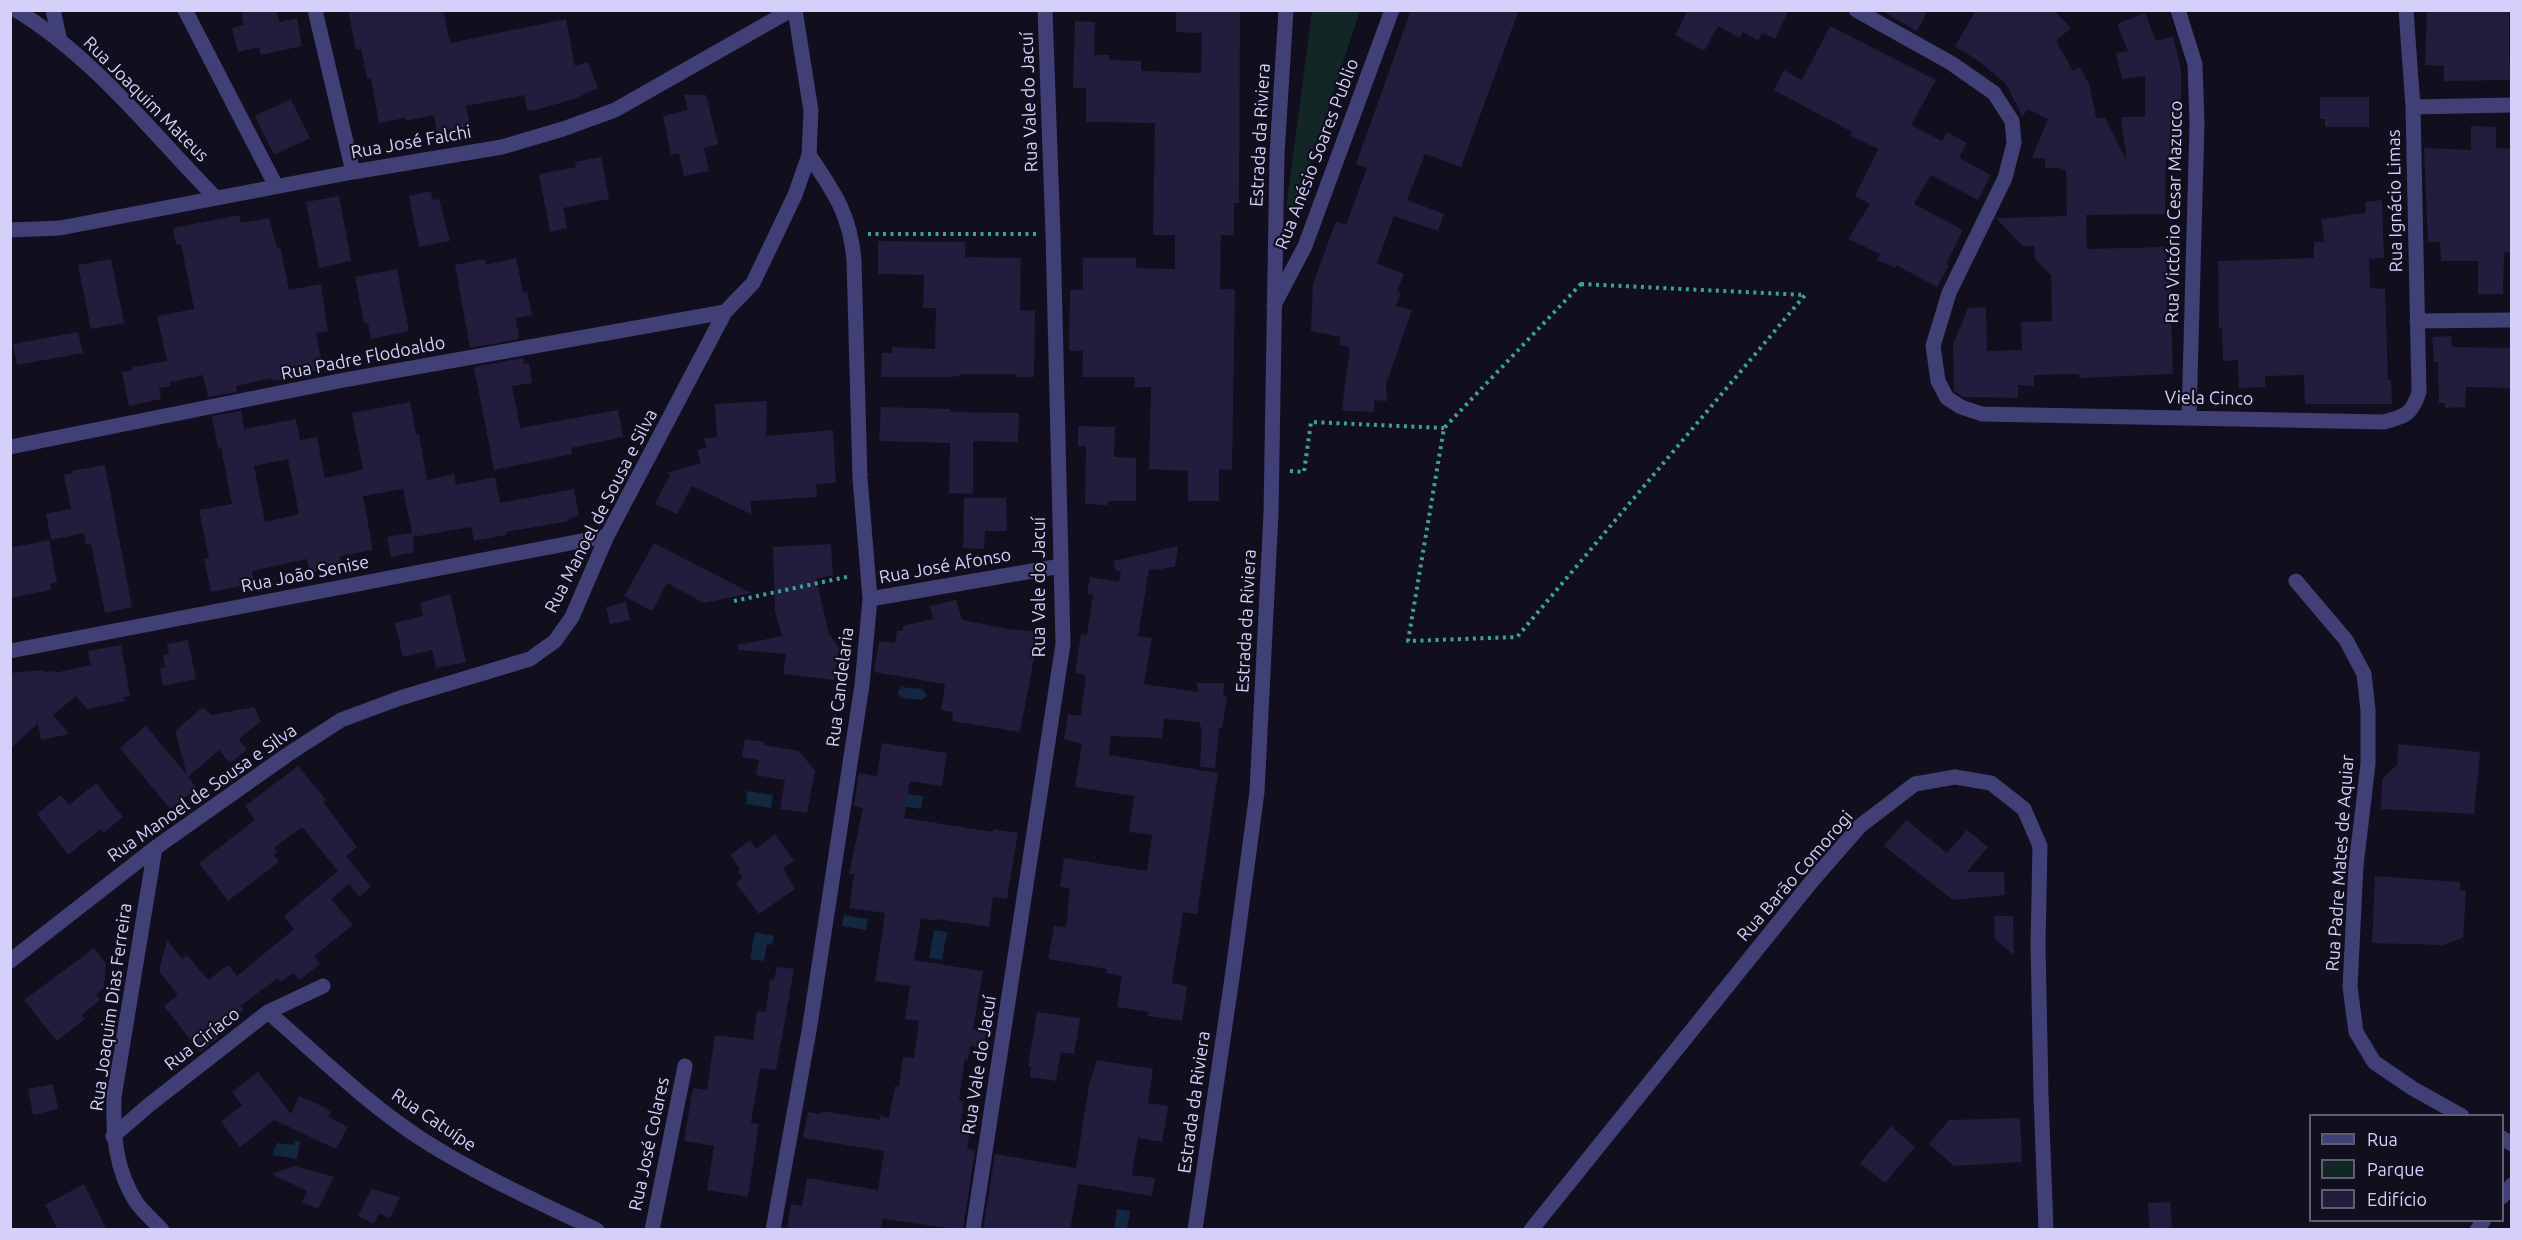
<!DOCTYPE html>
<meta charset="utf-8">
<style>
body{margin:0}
#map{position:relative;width:2522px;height:1240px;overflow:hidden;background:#110e1d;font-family:Ubuntu,sans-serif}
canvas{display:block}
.frame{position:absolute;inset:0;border:12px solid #d4d0f9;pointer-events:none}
.legend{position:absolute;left:2309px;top:1114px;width:195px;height:108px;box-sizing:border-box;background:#110e1d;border:2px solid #5f5c75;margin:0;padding:8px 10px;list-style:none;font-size:18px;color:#d4d0f9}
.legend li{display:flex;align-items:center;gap:12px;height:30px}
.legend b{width:30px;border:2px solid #5f5c75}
</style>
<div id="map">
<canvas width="2522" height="1240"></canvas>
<div class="frame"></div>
<ul class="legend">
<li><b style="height:8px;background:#403f76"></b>Rua</li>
<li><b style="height:16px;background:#122625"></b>Parque</li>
<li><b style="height:16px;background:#221d3c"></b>Edifício</li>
</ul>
</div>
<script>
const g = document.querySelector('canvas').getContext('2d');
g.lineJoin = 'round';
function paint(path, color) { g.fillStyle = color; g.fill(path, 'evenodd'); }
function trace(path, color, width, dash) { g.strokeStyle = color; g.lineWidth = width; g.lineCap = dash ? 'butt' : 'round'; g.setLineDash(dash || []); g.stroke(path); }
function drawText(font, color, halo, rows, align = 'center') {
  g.font = font + ' Ubuntu,sans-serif'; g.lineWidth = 4.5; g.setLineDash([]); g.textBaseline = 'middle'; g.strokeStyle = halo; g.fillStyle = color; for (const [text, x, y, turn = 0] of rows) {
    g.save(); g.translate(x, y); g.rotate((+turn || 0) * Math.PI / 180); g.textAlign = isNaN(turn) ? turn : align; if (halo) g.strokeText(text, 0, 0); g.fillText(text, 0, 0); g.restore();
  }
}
paint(new Path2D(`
 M 1312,11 L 1360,11 L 1307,174 L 1304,210 L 1295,218 L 1286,208 Z`), '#122625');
paint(new Path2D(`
 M 901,687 L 922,689 L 927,695 L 922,700 L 904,698 L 897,694 Z
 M 747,791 L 773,795 L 771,808 L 746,804 Z
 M 902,793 L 923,796 L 921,809 L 895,805 Z
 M 844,915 L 868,919 L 866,930 L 842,926 Z
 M 934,930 L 947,932 L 942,960 L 929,958 Z
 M 755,932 L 774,936 L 772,945 L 767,944 L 764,961 L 750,959 Z
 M 295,1141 L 300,1141 L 297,1159 L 272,1155 L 277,1143 L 294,1145 Z
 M 1117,1209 L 1130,1211 L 1127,1229 L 1114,1229 Z`), '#142741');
paint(new Path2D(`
 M 241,10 L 275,10 L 280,22 L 297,18 L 302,46 L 261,55 L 259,47 L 238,52 L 232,28 L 244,25 Z
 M 348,10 L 443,10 L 450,43 L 566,19 L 575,66 L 588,62 L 598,88 L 574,99 L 536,110 L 527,110 L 524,95 L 466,106 L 470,126 L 437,132 L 434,115 L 405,121 L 405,118 L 379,123 L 371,78 L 367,79 L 361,49 L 356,50 Z
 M 1176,10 L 1240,10 L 1239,203 L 1234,203 L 1234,235 L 1221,235 L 1220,289 L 1235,289 L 1232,470 L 1219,469 L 1219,501 L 1188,501 L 1188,471 L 1149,469 L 1151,387 L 1135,387 L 1134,377 L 1082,377 L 1083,351 L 1069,351 L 1070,290 L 1083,290 L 1083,258 L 1136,258 L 1136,268 L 1175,269 L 1175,235 L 1153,235 L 1155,123 L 1086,122 L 1086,88 L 1073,88 L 1075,21 L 1095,22 L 1094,55 L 1109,55 L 1109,60 L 1141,61 L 1141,71 L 1201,73 L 1202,33 L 1176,32 Z
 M 1411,10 L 1519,10 L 1461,167 L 1425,154 L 1407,200 L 1444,214 L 1438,231 L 1394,216 L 1377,263 L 1404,274 L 1397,291 L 1401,292 L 1396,306 L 1412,310 L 1386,384 L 1387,401 L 1374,400 L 1374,412 L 1346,411 L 1342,409 L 1350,347 L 1339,345 L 1341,337 L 1311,331 L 1313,284 L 1336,221 L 1346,225 L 1367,168 L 1356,164 Z
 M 1688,10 L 1789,10 L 1775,39 L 1762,33 L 1758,41 L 1743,32 L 1740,38 L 1718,26 L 1704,51 L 1675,35 Z
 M 1881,10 L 1928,10 L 1917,31 Z
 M 1976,10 L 2054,10 L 2071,28 L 2056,41 L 2073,71 L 2080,67 L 2090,86 L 2096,118 L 2105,118 L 2127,161 L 2121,117 L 2145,117 L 2145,76 L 2122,79 L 2116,53 L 2128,51 L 2117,24 L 2145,13 L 2156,41 L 2173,36 L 2181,69 L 2181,160 L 2166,160 L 2165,214 L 2086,215 L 2087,249 L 2166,247 L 2167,278 L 2170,278 L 2173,374 L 2079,378 L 2079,374 L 2034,375 L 2034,386 L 2018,385 L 2018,398 L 1964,397 L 1954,391 L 1953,345 L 1968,308 L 1986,307 L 1987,351 L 2022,350 L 2021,322 L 2052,321 L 2051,276 L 2053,277 L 2035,259 L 2034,246 L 2023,246 L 1996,218 L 2067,216 L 2066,170 L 2061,170 L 2061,168 L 2045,168 L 2045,158 L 2032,158 L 2048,119 L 2027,109 L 2023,117 L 2006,84 L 1980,62 L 1955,46 Z
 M 2427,10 L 2509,10 L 2509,63 L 2511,63 L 2511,80 L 2444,81 L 2444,66 L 2425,65 Z
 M 1830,26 L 1936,80 L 1911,125 L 1942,141 L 1947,132 L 1967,143 L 1959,158 L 1991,175 L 1978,200 L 1931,175 L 1914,204 L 1963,230 L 1946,264 L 1949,265 L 1937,287 L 1896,265 L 1895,268 L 1877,260 L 1880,254 L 1848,239 L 1870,204 L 1855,196 L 1878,149 L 1850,135 L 1852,132 L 1774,90 L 1784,70 L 1802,80 Z
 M 684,95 L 706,95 L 718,144 L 704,148 L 709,171 L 684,176 L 679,153 L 671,155 L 663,116 L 688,110 Z
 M 2320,97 L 2369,97 L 2369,127 L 2325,127 L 2325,119 L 2320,119 Z
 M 291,99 L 310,138 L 274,155 L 255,116 Z
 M 2471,126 L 2496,127 L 2496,148 L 2511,149 L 2511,252 L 2504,252 L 2503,294 L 2478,294 L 2478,261 L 2441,261 L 2440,242 L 2428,242 L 2424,148 L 2471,150 Z
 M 601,157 L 609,199 L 563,208 L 567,228 L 550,232 L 539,174 L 576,167 L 575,162 Z
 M 431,191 L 432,200 L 439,199 L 450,241 L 419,247 L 409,196 Z
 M 339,196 L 351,261 L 319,268 L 306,202 Z
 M 2382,200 L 2384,258 L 2369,259 L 2369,255 L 2370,288 L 2385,289 L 2388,380 L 2391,380 L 2392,404 L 2305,404 L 2304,375 L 2265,376 L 2265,387 L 2239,388 L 2238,360 L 2223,361 L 2222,328 L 2219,328 L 2218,261 L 2314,258 L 2314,242 L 2324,242 L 2321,219 L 2366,213 L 2365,202 Z
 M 239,215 L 241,223 L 269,218 L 277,248 L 280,247 L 289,290 L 321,284 L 328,331 L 316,333 L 323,369 L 273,381 L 272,378 L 236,386 L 237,392 L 208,397 L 203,375 L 170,382 L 171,386 L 159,388 L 161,399 L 129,406 L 122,372 L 133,370 L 133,367 L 167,361 L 157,316 L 194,309 L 181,244 L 176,245 L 173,228 Z
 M 878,241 L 965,242 L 965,257 L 1021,258 L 1020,310 L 1035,311 L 1034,377 L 1016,377 L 1017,374 L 960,374 L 960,376 L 949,377 L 881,377 L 882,353 L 892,353 L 892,347 L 935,349 L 936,308 L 923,308 L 924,275 L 878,274 Z
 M 516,258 L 523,293 L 527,292 L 532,315 L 516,318 L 519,339 L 470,348 L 455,265 L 485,259 L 486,265 Z
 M 111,259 L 124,323 L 91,329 L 78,265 Z
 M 397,269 L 409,331 L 371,339 L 368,323 L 364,324 L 355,277 Z
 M 78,332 L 83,353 L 17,365 L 13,344 Z
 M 2451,336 L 2452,347 L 2511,348 L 2511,388 L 2466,387 L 2465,407 L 2445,408 L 2445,403 L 2439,403 L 2438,362 L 2434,362 L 2432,337 Z
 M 523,358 L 524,364 L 529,363 L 532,383 L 512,386 L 520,428 L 618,410 L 623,437 L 571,448 L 572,454 L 494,470 L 474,367 Z
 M 767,401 L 766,436 L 833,430 L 836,483 L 816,484 L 817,497 L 751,501 L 751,514 L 692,486 L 677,514 L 655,504 L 670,475 L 667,473 L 701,463 L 697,450 L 707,447 L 704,438 L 717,437 L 715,404 Z
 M 410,402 L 416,434 L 419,434 L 427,480 L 454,474 L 456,485 L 495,477 L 500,503 L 574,489 L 579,516 L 569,518 L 569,521 L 506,532 L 506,535 L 474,541 L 471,527 L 413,537 L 414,552 L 391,557 L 387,537 L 412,533 L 403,489 L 363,496 L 373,550 L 340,556 L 342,566 L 309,573 L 307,559 L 252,571 L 254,583 L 211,592 L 204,559 L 209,559 L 199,510 L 232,504 L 221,448 L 218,449 L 212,416 L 241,411 L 244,429 L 296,419 L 300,440 L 317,437 L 325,478 L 363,470 L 352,413 ZM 288,459 L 299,514 L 265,522 L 254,466 Z
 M 881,407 L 950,409 L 950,412 L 1019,413 L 1018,442 L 973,441 L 973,494 L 949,493 L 950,443 L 879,441 Z
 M 1078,426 L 1115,427 L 1114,457 L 1136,458 L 1136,501 L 1110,501 L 1107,505 L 1085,504 L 1086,446 L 1078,446 Z
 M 105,465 L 132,607 L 105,613 L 91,544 L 86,545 L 84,533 L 51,540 L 46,514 L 71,509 L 64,475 L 73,473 L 72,471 Z
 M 964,498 L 1006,498 L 1007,531 L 985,531 L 984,549 L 963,548 Z
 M 49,540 L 57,582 L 50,584 L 51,590 L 10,598 L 10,548 Z
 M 654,543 L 751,593 L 704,603 L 667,583 L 652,611 L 624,596 Z
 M 831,544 L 833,575 L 816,579 L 829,634 L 839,648 L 834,680 L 783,674 L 786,654 L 738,650 L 738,645 L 782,636 L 775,612 L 773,547 Z
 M 1178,546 L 1175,567 L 1163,568 L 1163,570 L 1149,569 L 1138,636 L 1152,638 L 1144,684 L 1198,692 L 1197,683 L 1224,683 L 1223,695 L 1227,696 L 1222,728 L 1219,728 L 1215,768 L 1200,767 L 1202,727 L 1200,727 L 1200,722 L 1164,719 L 1162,738 L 1111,736 L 1109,755 L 1218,773 L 1197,914 L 1183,912 L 1172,983 L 1187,986 L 1182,1021 L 1148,1016 L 1149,1012 L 1117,1007 L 1122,976 L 1106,973 L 1107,969 L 1048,959 L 1054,926 L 1066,927 L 1070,888 L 1060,887 L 1064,858 L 1147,871 L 1152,835 L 1129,832 L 1134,796 L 1075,787 L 1082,744 L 1064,739 L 1068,714 L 1081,716 L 1086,675 L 1075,673 L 1081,634 L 1087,635 L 1093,595 L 1087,594 L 1090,577 L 1119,582 L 1121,571 L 1116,571 L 1113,561 Z
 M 450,594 L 466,662 L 436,668 L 432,650 L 403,657 L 395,623 L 423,616 L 420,603 Z
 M 956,600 L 962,620 L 1008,629 L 1039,632 L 1020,732 L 952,721 L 953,712 L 941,710 L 945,684 L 874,672 L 879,641 L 895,643 L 897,631 L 903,631 L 903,626 L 933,619 L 930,606 Z
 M 626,602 L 630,620 L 610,624 L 606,607 Z
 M 188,640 L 196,679 L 163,686 L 160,668 L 165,667 L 163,655 L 169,654 L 167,644 Z
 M 121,645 L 130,696 L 123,698 L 126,701 L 87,709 L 76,696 L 53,715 L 69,734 L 41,740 L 38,723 L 10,749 L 10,673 L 43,670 L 44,672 L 54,671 L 54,673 L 91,665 L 88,651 Z
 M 203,707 L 211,715 L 254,707 L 261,721 L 239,739 L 247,750 L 230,763 L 219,750 L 188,777 L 197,788 L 170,809 L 120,748 L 146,726 L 187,775 L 175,731 Z
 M 745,739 L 764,742 L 763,745 L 799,751 L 815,771 L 807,813 L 780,809 L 785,780 L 756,775 L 759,760 L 742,757 Z
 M 882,743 L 947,753 L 942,786 L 910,781 L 904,818 L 993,832 L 993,829 L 1018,833 L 1007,899 L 993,897 L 989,927 L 938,919 L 937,921 L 921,918 L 914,960 L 983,971 L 973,1029 L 986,1031 L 984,1048 L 970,1046 L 968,1060 L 965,1059 L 959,1100 L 964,1101 L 960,1129 L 970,1130 L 967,1149 L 975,1150 L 963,1230 L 883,1219 L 881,1230 L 787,1230 L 791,1204 L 802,1206 L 807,1178 L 878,1190 L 884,1151 L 803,1138 L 808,1112 L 820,1114 L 821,1111 L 880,1120 L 880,1116 L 889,1118 L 895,1086 L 899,1087 L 903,1057 L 914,1058 L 919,1021 L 905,1019 L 910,986 L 875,981 L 885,913 L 849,908 L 854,874 L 849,874 L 863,808 L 854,806 L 859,773 L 877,776 Z
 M 2398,744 L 2480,752 L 2474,814 L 2381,809 L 2382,779 L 2397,765 Z
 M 298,766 L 326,800 L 323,802 L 357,847 L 346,856 L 371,887 L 359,897 L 349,884 L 331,899 L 353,925 L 314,956 L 320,964 L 300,980 L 293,973 L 281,982 L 278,978 L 240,1006 L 244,1010 L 214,1033 L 218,1038 L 200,1052 L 164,1006 L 178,995 L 159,971 L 167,940 L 182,959 L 187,955 L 208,980 L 228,965 L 237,976 L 294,929 L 284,916 L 338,871 L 302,827 L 274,848 L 277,852 L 273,854 L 279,862 L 228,901 L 199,863 L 255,820 L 245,806 Z
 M 96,783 L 123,817 L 103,833 L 101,829 L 68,855 L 37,814 L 61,795 L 69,805 Z
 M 1906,820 L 1947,853 L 1967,830 L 1988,847 L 1967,872 L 2004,872 L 2005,895 L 1953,900 L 1884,846 Z
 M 775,834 L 794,861 L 783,868 L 795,889 L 759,914 L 736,883 L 743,878 L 738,872 L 740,869 L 730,855 L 750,840 L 756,849 Z
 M 2375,876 L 2460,882 L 2460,890 L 2466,891 L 2463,938 L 2443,945 L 2372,943 Z
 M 1994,916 L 2013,916 L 2014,955 L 1995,939 Z
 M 94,948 L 106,964 L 104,987 L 96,995 L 100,1000 L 82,1015 L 85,1019 L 57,1041 L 24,1000 Z
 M 777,967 L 794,969 L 776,1070 L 760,1068 L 751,1123 L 759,1124 L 748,1197 L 707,1190 L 714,1146 L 684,1141 L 693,1088 L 707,1090 L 715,1035 L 753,1040 L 757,1011 L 766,1012 L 770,979 L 774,980 Z
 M 1037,1012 L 1080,1018 L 1074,1054 L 1061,1052 L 1056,1081 L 1030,1077 L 1031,1067 L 1028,1066 Z
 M 1097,1060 L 1153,1069 L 1148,1103 L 1168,1106 L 1162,1142 L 1138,1138 L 1132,1175 L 1155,1178 L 1152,1196 L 1078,1184 L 1070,1230 L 983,1230 L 995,1154 L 1076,1168 L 1089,1085 Z
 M 258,1072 L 291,1114 L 299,1096 L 324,1107 L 331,1112 L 328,1117 L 348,1127 L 336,1149 L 274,1120 L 240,1147 L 221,1122 L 242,1105 L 232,1092 Z
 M 53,1084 L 58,1109 L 33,1115 L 28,1089 Z
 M 2020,1118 L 2022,1162 L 1954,1166 L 1929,1144 L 1949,1120 Z
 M 1891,1126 L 1915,1147 L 1885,1183 L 1860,1163 Z
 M 294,1166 L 334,1177 L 318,1209 L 302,1202 L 307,1191 L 272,1174 Z
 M 84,1184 L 107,1230 L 58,1230 L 45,1205 Z
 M 371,1189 L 400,1197 L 390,1218 L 379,1213 L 374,1224 L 358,1216 Z
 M 2170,1202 L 2172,1230 L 2150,1230 L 2148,1203 Z`), '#221d3c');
trace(new Path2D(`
 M 868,234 L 1037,234
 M 1581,284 L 1805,295 L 1517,637 L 1408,641 L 1444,428 Z
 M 1290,471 L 1304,472 L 1311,422 L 1444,428
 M 734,601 L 851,576`), '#3ca299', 4, [3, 4.5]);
trace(new Path2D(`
 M 16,10 C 94,57 152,133 215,197
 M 53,10 L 60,41
 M 185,10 L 276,186
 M 315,10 L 353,172
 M 1856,10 L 1951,63 L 1994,93 L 2012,121 L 2014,143 L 2005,178 L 1949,293 L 1933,346 L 1938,381 L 1947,398 L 1961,407 L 1982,414 L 2384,422 C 2406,416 2412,414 2419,392 L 2413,107 L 2406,10
 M 2178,10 L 2195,64 L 2197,123 L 2189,417
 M 2413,107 L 2512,105
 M 10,230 L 60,228 L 353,172 L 502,147 L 563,129 L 615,110 L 791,10
 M 1274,305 L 1305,246 L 1392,10
 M 2417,321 L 2512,320
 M 10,447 L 344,380 L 725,312
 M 2296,581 L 2346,640 L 2364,674 L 2368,710 L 2368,764 L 2356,866 L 2350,987 L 2356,1032 L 2374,1062 L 2412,1088 L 2462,1116
 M 870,599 L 1061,566
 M 10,651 L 607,536
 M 155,848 L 114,1097 C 113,1134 115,1169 136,1202 C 143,1212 154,1221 162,1230
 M 10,961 L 155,848 L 287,755 L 341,720 L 400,698 L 530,659 L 555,641 L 572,617 L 607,536 L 725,312 L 753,283 L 795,195 L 809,155 L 811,111 L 795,10
 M 268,1012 C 318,1055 367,1104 423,1140 C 478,1175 538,1202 597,1230
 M 113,1136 L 149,1105 L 268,1012 L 323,986
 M 2502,1138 L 2512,1144
 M 2502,1197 L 2512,1185
 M 652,1230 L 685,1066
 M 773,1230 L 809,1031 L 862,685 L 870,599 L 860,478 L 854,260 C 850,214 834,192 809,155
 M 973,1230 L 1063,644 L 1053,234 L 1045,10
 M 1195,1230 L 1233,971 L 1257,792 L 1271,513 L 1277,154 L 1286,10
 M 1531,1230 L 1812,881 L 1860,826 L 1915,784 L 1955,777 L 1991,783 L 2024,809 L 2040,846 L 2038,944 L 2041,1095 L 2046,1230
 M 2477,1230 L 2484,1220`), '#403f76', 15);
drawText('18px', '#d4d0f9', '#110e1d', [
 ["Rua Joaquim Mateus",146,99,45],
 ["Rua Vale do Jacuí",1029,102,-92],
 ["Estrada da Riviera",1260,135,-87],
 ["Rua José Falchi",411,142,-10],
 ["Rua Anésio Soares Publio",1317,154,-69],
 ["Rua Ignácio Limas",2395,201,-91],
 ["Rua Victório Cesar Mazucco",2174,212,-89],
 ["Rua Padre Flodoaldo",363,358,-11],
 ["Viela Cinco",2209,398,1],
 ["Rua Manoel de Sousa e Silva",601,511,-63],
 ["Rua José Afonso",945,566,-10],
 ["Rua João Senise",305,574,-11],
 ["Rua Vale do Jacuí",1039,587,-90],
 ["Estrada da Riviera",1246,621,-87],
 ["Rua Candelaria",840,687,-83],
 ["Rua Manoel de Sousa e Silva",202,793,-35],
 ["Rua Padre Mates de Aquiar",2340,863,-86],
 ["Rua Barão Comorogi",1795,876,-49],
 ["Rua Joaquim Dias Ferreira",111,1007,-82],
 ["Rua Ciríaco",202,1039,-38],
 ["Rua Vale do Jacuí",979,1065,-81],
 ["Estrada da Riviera",1194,1102,-82],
 ["Rua Catuípe",434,1120,34],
 ["Rua José Colares",649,1144,-78]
]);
</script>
